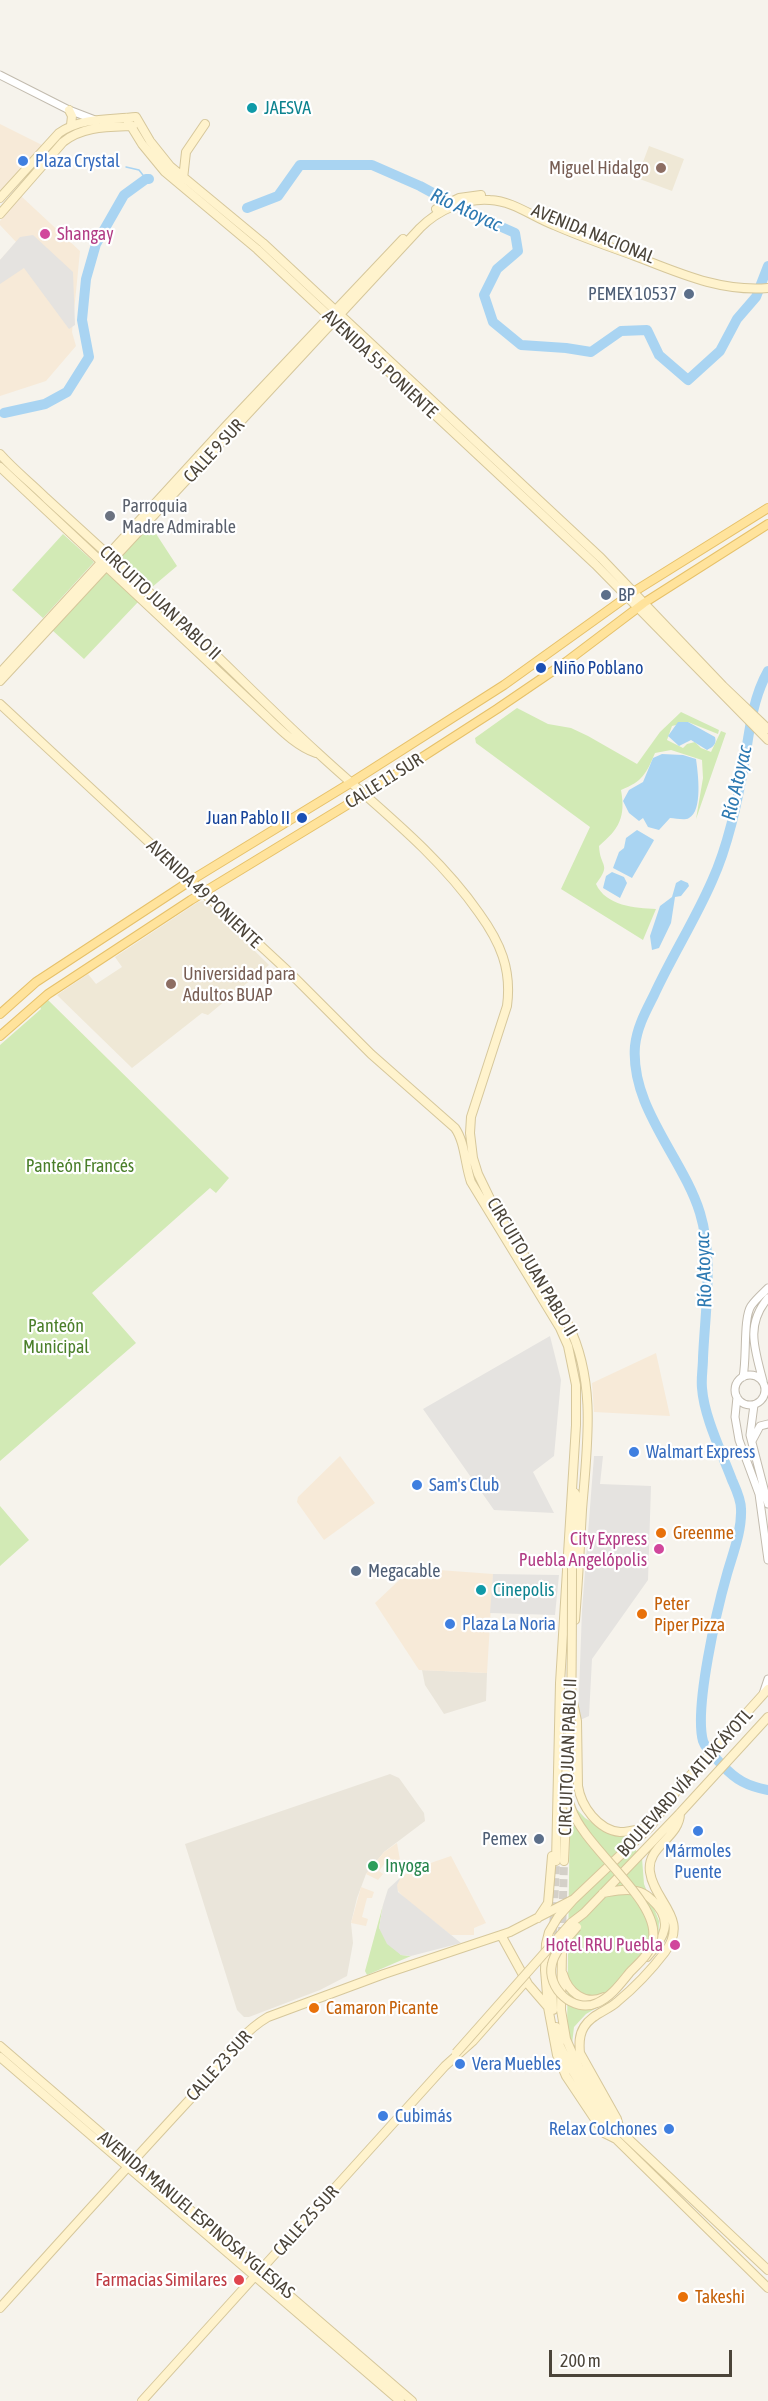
<!DOCTYPE html>
<meta charset="utf-8">
<style>
body{margin:0}
#map{position:relative;width:768px;height:2401px;overflow:hidden;background:#f6f3ec;font-family:"Asap Condensed",sans-serif}
canvas{display:block}
.scale{position:absolute;left:549px;top:2350px;width:183px;height:27px;box-sizing:border-box;border:3px solid #4b4439;border-top:0;padding-left:8px;font-size:18px;line-height:21px;white-space:nowrap;color:#4b4439;-webkit-text-stroke:4px #fff;paint-order:stroke}
</style>
<div id="map">
<canvas width="768" height="2401"></canvas>
<div class="scale">200 m</div>
</div>
<script>
const g = document.querySelector('canvas').getContext('2d');
g.lineJoin = 'round';
function paint(path, color) { g.fillStyle = color; g.fill(path, 'evenodd'); }
function trace(path, color, width, dash) { g.strokeStyle = color; g.lineWidth = width; g.lineCap = dash ? 'butt' : 'round'; g.setLineDash(dash || []); g.stroke(path); }
function drawText(font, color, halo, rows, align = 'center') {
  g.font = font + ' "Asap Condensed",sans-serif'; g.lineWidth = 4.5; g.setLineDash([]); g.textBaseline = 'middle'; g.strokeStyle = halo; g.fillStyle = color; for (const [text, x, y, turn = 0] of rows) {
    g.save(); g.translate(x, y); g.rotate((+turn || 0) * Math.PI / 180); g.textAlign = isNaN(turn) ? turn : align; if (halo) g.strokeText(text, 0, 0); g.fillText(text, 0, 0); g.restore();
  }
}
paint(new Path2D(`
 M 422,1670 L 487,1673 L 486,1701 L 444,1714 L 425,1685 Z
 M 390,1774 L 399,1778 L 424,1813 L 425,1821 L 384,1852 L 366,1874 L 357,1898 L 351,1923 L 353,1943 L 347,1976 L 320,1990 L 249,2017 L 244,2017 L 237,2010 L 185,1844 Z`), '#eae5da');
paint(new Path2D(`
 M 0,124 L 42,145 L 37,153 L 0,194 Z
 M 21,196 L 80,251 L 72,332 L 76,346 L 46,381 L 0,396 L 0,260 L 16,242 L 0,225 L 0,221 Z
 M 656,1353 L 670,1416 L 594,1412 L 592,1383 Z
 M 340,1456 L 375,1503 L 324,1540 L 297,1502 L 298,1497 Z
 M 412,1568 L 493,1574 L 487,1673 L 419,1670 L 375,1603 Z
 M 397,1843 L 400,1860 L 388,1859 L 379,1871 L 383,1874 L 378,1880 L 366,1874 L 384,1852 Z
 M 451,1856 L 486,1923 L 474,1928 L 474,1935 L 451,1935 L 406,1900 L 398,1891 L 396,1885 L 401,1877 L 416,1868 Z
 M 361,1887 L 374,1892 L 372,1898 L 367,1898 L 362,1917 L 368,1919 L 366,1926 L 351,1923 Z`), '#f7ead8');
paint(new Path2D(`
 M 649,146 L 684,159 L 672,191 L 637,178 Z
 M 204,901 L 269,965 L 208,1015 L 202,1013 L 132,1068 L 57,995 L 88,974 L 96,984 L 122,967 L 115,957 L 198,902 Z`), '#efe8d6');
paint(new Path2D(`
 M 149,523 L 177,566 L 151,588 L 121,559 L 121,554 Z
 M 63,534 L 94,562 L 43,618 L 12,590 Z
 M 106,572 L 138,602 L 84,659 L 52,630 Z
 M 517,708 L 548,724 L 571,728 L 588,736 L 637,764 L 660,732 L 681,712 L 719,730 L 718,734 L 688,722 L 672,726 L 667,740 L 683,748 L 687,744 L 695,742 L 701,748 L 711,752 L 721,731 L 726,733 L 696,819 L 703,778 L 702,760 L 671,750 L 655,753 C 646,774 643,781 621,790 C 626,817 619,829 599,846 C 600,868 612,863 596,884 C 606,906 635,908 656,909 L 643,940 L 561,889 L 590,827 L 476,743 L 475,738 Z
 M 48,1000 L 229,1178 L 216,1193 L 210,1188 L 92,1293 L 136,1343 L 0,1461 L 0,1045 L 41,1009 L 39,1005 Z
 M 0,1506 L 29,1540 L 0,1566 Z
 M 570,1802 L 585,1818 L 603,1829 L 622,1833 L 642,1858 L 644,1884 L 659,1921 L 658,1948 L 605,2003 L 586,2014 L 574,2027 L 572,2044 L 567,2033 Z
 M 383,1905 L 379,1928 L 401,1955 L 411,1956 L 367,1975 L 365,1971 Z`), '#d2eab5');
paint(new Path2D(`
 M 33,235 L 73,272 L 75,325 L 69,329 L 24,268 L 0,284 L 0,260 L 20,237 Z
 M 550,1336 L 561,1380 L 554,1456 L 533,1472 L 554,1513 L 494,1510 L 423,1409 Z
 M 594,1456 L 603,1456 L 600,1484 L 651,1486 L 648,1580 L 592,1659 L 589,1716 L 578,1721 L 582,1610 Z
 M 493,1574 L 559,1575 L 555,1615 L 490,1613 Z
 M 401,1877 L 397,1885 L 398,1892 L 461,1943 L 411,1956 L 401,1955 L 387,1944 L 379,1928 L 383,1905 L 388,1889 Z`), '#e5e3e0');
paint(new Path2D(`
 M 678,722 L 688,722 L 715,737 C 717,744 713,747 707,750 L 691,740 L 679,746 L 668,736 Z
 M 662,754 L 683,755 L 696,759 C 698,773 703,811 689,818 C 684,821 676,818 670,818 L 659,830 L 648,827 L 643,818 L 639,821 L 629,813 L 623,801 L 629,790 L 643,782 L 653,758 Z
 M 637,830 L 654,840 L 653,842 L 632,878 L 613,868 L 619,852 L 624,848 L 626,838 Z
 M 612,872 L 624,877 L 627,883 L 620,898 L 603,888 L 606,876 Z
 M 681,880 L 688,883 L 689,886 L 681,896 L 675,897 L 671,923 L 659,948 L 652,950 L 650,936 L 660,906 L 672,897 L 676,883 Z`), '#a9d4f2');
trace(new Path2D(`
 M 126,167 L 139,170 L 146,179`), '#a9d4f2', 1.5);
trace(new Path2D(`
 M 247,208 L 278,196 L 300,165 L 372,165 L 420,186 L 468,212 L 515,233 L 518,251 L 497,269 L 484,295 L 493,322 L 521,345 L 566,348 L 591,352 L 621,331 L 647,330 L 659,355 L 688,380 L 720,351 L 737,319 L 756,297 L 768,266
 M 4,413 L 45,404 L 67,392 L 89,357 L 82,320 L 86,279 L 96,244 L 124,195 L 146,179 L 149,179
 M 768,671 C 752,699 749,734 744,765 C 737,803 728,846 712,881 C 695,920 672,956 654,995 C 646,1011 637,1027 635,1046 C 630,1107 683,1158 700,1213 C 714,1259 705,1311 703,1358 C 703,1368 701,1378 702,1388 C 704,1417 722,1453 732,1480 C 736,1489 741,1499 741,1509 C 742,1531 733,1553 727,1574 C 717,1609 694,1708 703,1741 C 706,1750 716,1758 722,1765 C 736,1780 747,1786 768,1790`), '#a9d4f2', 10);
trace(new Path2D(`
 M 562,1935 L 564,1861
 M 552,1958 L 556,1861`), '#d4d0c8', 8, [8, 4]);
const tertiary = new Path2D(`
 M 0,75 L 69,110 L 95,120
 M735 1390a15 15 0 1 1 30 0a15 15 0 1 1-30 0Z
 M 743,1377 C 747,1358 743,1318 751,1306 C 756,1299 763,1293 768,1288
 M 763,1381 C 755,1350 745,1325 768,1298
 M 737,1397 L 735,1417 L 739,1440 L 759,1494 L 768,1560
 M 754,1405 L 750,1435 L 768,1504
 M 752,1441 L 760,1426 L 768,1424
 M 763,1694 L 768,1679`);
const secondary = new Path2D(`
 M 69,110 L 72,116 L 71,125
 M 126,118 L 142,144 L 165,172 L 257,249 L 595,564 L 768,740
 M 183,179 L 186,152 L 205,124
 M 0,198 L 59,133 C 82,117 109,120 136,117 L 150,141 L 170,166 L 263,243 L 601,558 L 723,686 L 768,729
 M 436,209 L 459,198 L 481,195
 M 0,214 L 63,142 C 83,126 108,127 133,126
 M 0,454 C 14,470 31,483 46,498 C 81,530 115,561 150,593 C 208,645 261,701 318,753 C 373,804 436,851 479,913 C 500,942 512,969 507,1006 L 471,1117 L 470,1133 L 473,1158 L 478,1174 L 495,1209 L 568,1324 C 597,1382 587,1447 582,1510 C 580,1547 578,1584 575,1620
 M 0,467 L 265,715 C 280,729 296,746 316,753
 M 0,673 L 226,426 L 403,239
 M 0,681 L 420,228 C 438,210 465,198 490,200 C 513,201 533,217 554,225 C 581,237 608,246 635,256 C 679,273 720,292 768,288
 M 0,704 L 291,974 L 371,1054 L 455,1128 C 465,1142 465,1165 471,1182 L 560,1328 L 568,1346 L 576,1385 L 576,1425 L 560,1683 L 556,1861
 M 572,1563 L 578,1499 L 575,1493
 M 573,1702 L 577,1721 L 578,1786 C 581,1806 598,1830 620,1832 C 630,1832 639,1829 649,1827
 M 564,1861 L 567,1797
 M 603,1893 C 614,1891 626,1888 636,1891 C 642,1892 648,1896 652,1900 C 674,1920 665,1938 647,1957
 M 538,1918 L 548,1903 L 552,1856
 M 571,1923 L 584,1913 L 680,1813 L 768,1717
 M 501,1935 L 528,1984 L 547,2006
 M 562,1952 L 561,2010 L 566,2039 L 578,2066 L 598,2100 L 620,2131 L 768,2270
 M 563,1974 C 568,1992 585,2006 604,1997
 M 552,1980 L 553,2010
 M 556,2027 L 560,2046 L 572,2070 L 616,2139 L 768,2288
 M 0,2046 L 412,2401
 M 0,2057 L 400,2401
 M 619,2126 L 617,2119 L 580,2053 C 579,2043 579,2035 584,2027 C 592,2014 607,2011 617,2002 C 634,1988 652,1969 665,1952 C 690,1918 654,1902 650,1872 C 646,1846 680,1838 680,1813
 M 616,2139 L 604,2133 L 566,2076 L 557,2055 L 548,2007 L 545,1970 L 546,1944 L 549,1932 L 558,1917 L 574,1899 L 650,1827 L 678,1789 L 768,1689
 M 0,2308 C 64,2237 128,2166 193,2096 C 217,2070 237,2035 268,2017 L 384,1974 L 510,1932 L 574,1899
 M 142,2401 L 445,2066 L 473,2041 L 526,1981`);
const primary = new Path2D(`
 M 0,1014 L 36,982 L 190,881 L 352,782 L 504,685 L 635,591 L 768,508
 M 0,1036 L 48,994 L 191,900 L 365,794 L 497,709 L 566,662 L 644,603 L 768,524`);
trace(tertiary, '#c2bbae', 9);
trace(secondary, '#d6c79b', 10);
trace(primary, '#e6c16a', 10);
trace(tertiary, '#fff', 7);
trace(secondary, '#fff3cd', 8);
trace(primary, '#ffe39c', 8);
const secondaryBridge = new Path2D(`
 M 572,1563 C 572,1613 572,1663 571,1713 C 570,1743 561,1779 571,1808 C 584,1848 660,1900 653,1939 C 651,1953 639,1963 630,1972 C 621,1983 611,1997 597,2003 C 574,2014 546,1988 552,1964 C 555,1950 568,1938 577,1927
 M 456,2053 L 571,1923`);
trace(secondaryBridge, '#d6c79b', 10, []);
trace(secondaryBridge, '#fff3cd', 8);
for (const [x, y, r, color] of [
 [252,108,6,"#0f9aa8"],
 [23,161,6,"#3f7fe0"],
 [661,168,6,"#8d6e63"],
 [45,234,6,"#d1479c"],
 [689,294,6,"#5c6f8a"],
 [110,516,6,"#6b7280"],
 [606,595,6,"#5c6f8a"],
 [541,668,6,"#1a4fb4"],
 [302,818,6,"#1a4fb4"],
 [171,984,6,"#8d6e63"],
 [634,1452,6,"#3f7fe0"],
 [417,1485,6,"#3f7fe0"],
 [661,1533,6,"#e8710a"],
 [659,1549,6,"#d1479c"],
 [356,1571,6,"#5c6f8a"],
 [481,1590,6,"#0f9aa8"],
 [642,1614,6,"#e8710a"],
 [450,1624,6,"#3f7fe0"],
 [698,1831,6,"#3f7fe0"],
 [539,1839,6,"#5c6f8a"],
 [373,1866,6,"#2e9e5b"],
 [675,1945,6,"#d1479c"],
 [314,2008,6,"#e8710a"],
 [460,2064,6,"#3f7fe0"],
 [383,2116,6,"#3f7fe0"],
 [669,2129,6,"#3f7fe0"],
 [239,2280,6,"#e0444e"],
 [683,2297,6,"#e8710a"]
]) { const dot = new Path2D(); dot.arc(x, y, r, 0, 2 * Math.PI); g.fillStyle = color; g.fill(dot); trace(dot, '#fff', 2); }
drawText('18px', '#0d838f', '#fff', [
 ["JAESVA",264,108],
 ["Cinepolis",493,1590]
], 'left');
drawText('18px', '#366cbe', '#fff', [
 ["Plaza Crystal",35,161],
 ["Walmart Express",646,1452],
 ["Sam's Club",429,1485],
 ["Plaza La Noria",462,1624],
 ["Mármoles",698,1851,"center"],
 ["Puente",698,1872,"center"],
 ["Vera Muebles",472,2064],
 ["Cubimás",395,2116],
 ["Relax Colchones",657,2129,"right"]
], 'left');
drawText('18px', '#785e54', '#fff', [
 ["Miguel Hidalgo",649,168],
 ["Universidad para",183,974,"left"],
 ["Adultos BUAP",183,995,"left"]
], 'right');
drawText('18px', '#b23c85', '#fff', [
 ["Shangay",57,234,"left"],
 ["City Express",647,1539],
 ["Puebla Angelópolis",647,1560],
 ["Hotel RRU Puebla",663,1945]
], 'right');
drawText('18px', '#4b4439', '#fff', [
 ["AVENIDA NACIONAL",593,234,22],
 ["AVENIDA 55 PONIENTE",380,364,43],
 ["CALLE 9 SUR",214,451,-47],
 ["CIRCUITO JUAN PABLO II",160,603,43],
 ["CALLE 11 SUR",384,781,-32],
 ["AVENIDA 49 PONIENTE",204,894,43],
 ["CIRCUITO JUAN PABLO II",532,1267,59],
 ["CIRCUITO JUAN PABLO II",568,1757,-88],
 ["BOULEVARD VÍA ATLIXCÁYOTL",685,1783,-48],
 ["CALLE 23 SUR",219,2066,-48],
 ["AVENIDA MANUEL ESPINOSA YGLESIAS",196,2215,40],
 ["CALLE 25 SUR",306,2221,-48]
]);
drawText('18px', '#4e5e75', '#fff', [
 ["PEMEX 10537",677,294],
 ["BP",618,595,"left"],
 ["Megacable",368,1571,"left"],
 ["Pemex",527,1839]
], 'right');
drawText('18px', '#5b616d', '#fff', [
 ["Parroquia",122,506],
 ["Madre Admirable",122,527]
], 'left');
drawText('18px', '#164399', '#fff', [
 ["Niño Poblano",553,668],
 ["Juan Pablo II",290,818,"right"]
], 'left');
drawText('18px', '#4a7f2a', '#fff', [
 ["Panteón Francés",80,1166],
 ["Panteón",56,1326],
 ["Municipal",56,1347]
]);
drawText('18px', '#c56008', '#fff', [
 ["Greenme",673,1533],
 ["Peter",654,1604],
 ["Piper Pizza",654,1625],
 ["Camaron Picante",326,2008],
 ["Takeshi",695,2297]
], 'left');
drawText('18px', '#27864d', '#fff', [
 ["Inyoga",385,1866]
], 'left');
drawText('18px', '#be3a42', '#fff', [
 ["Farmacias Similares",227,2280]
], 'right');
drawText('italic 20px', '#2e7ab2', '#fff', [
 ["Río Atoyac",466,210,25],
 ["Río Atoyac",737,783,-77],
 ["Río Atoyac",704,1270,-92]
]);
</script>
